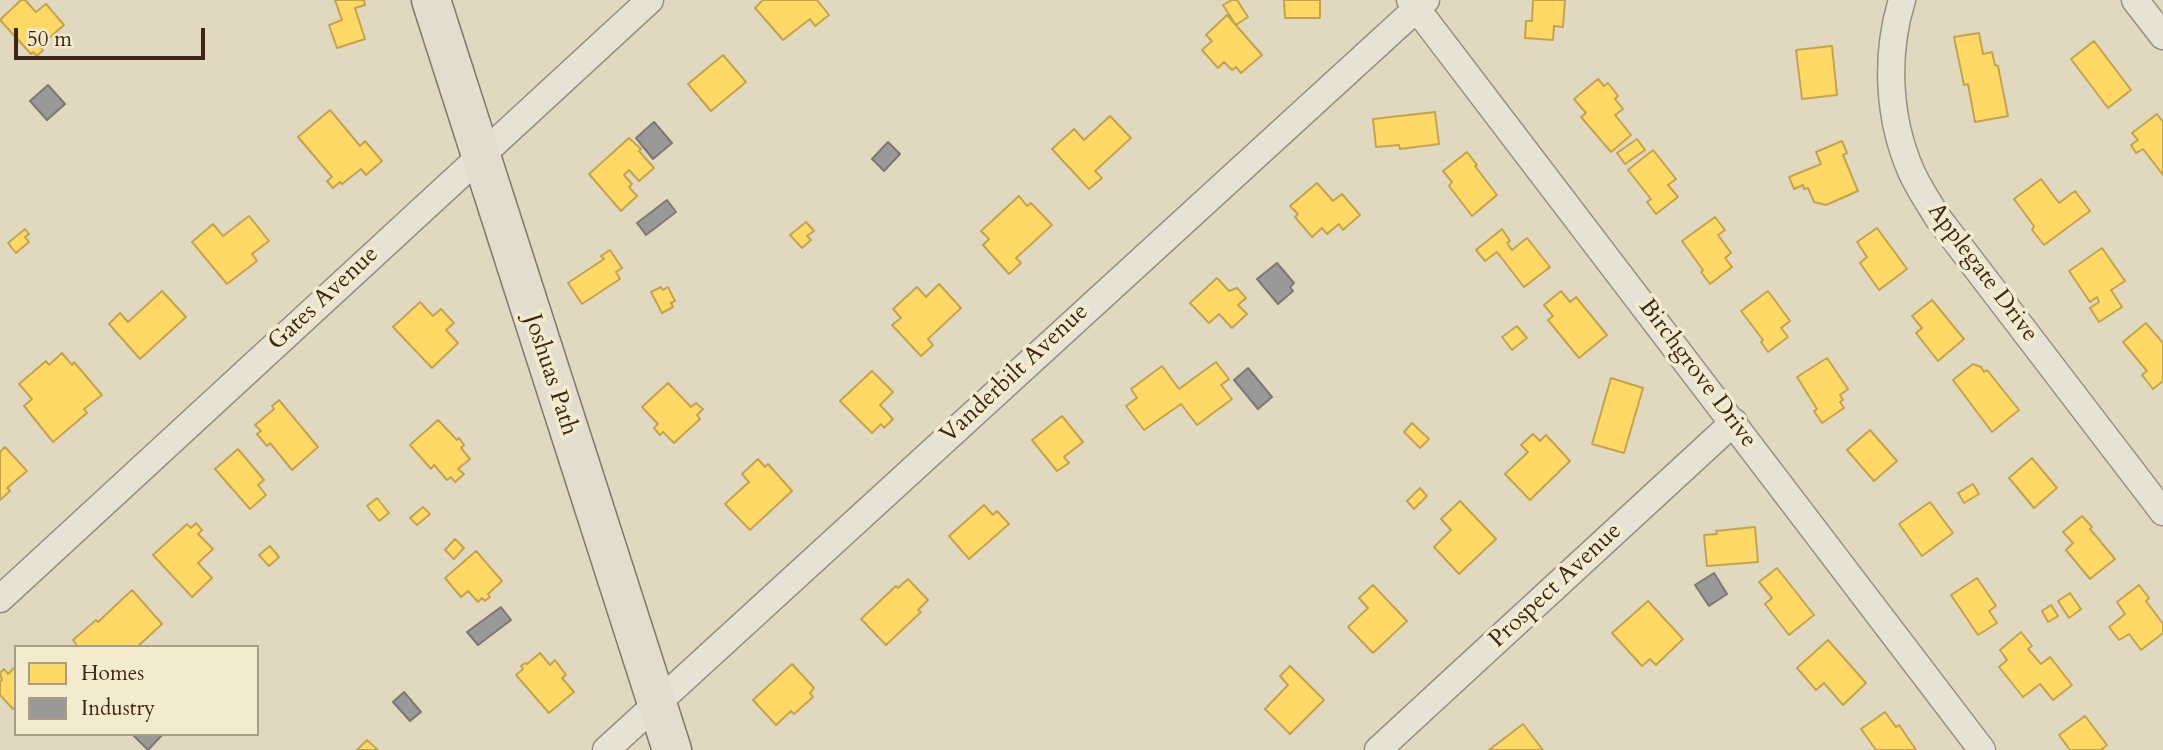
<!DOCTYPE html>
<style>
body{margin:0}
#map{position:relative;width:2163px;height:750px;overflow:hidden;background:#e0d8bf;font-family:Cardo,serif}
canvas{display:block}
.legend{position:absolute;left:14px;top:645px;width:245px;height:91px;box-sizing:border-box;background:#f3ebcd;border:2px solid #ab9c84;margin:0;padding:9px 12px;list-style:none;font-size:21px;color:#3e2517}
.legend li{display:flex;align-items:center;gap:14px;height:35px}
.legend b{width:35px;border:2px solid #ab9c84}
.scale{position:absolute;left:14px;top:28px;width:191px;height:32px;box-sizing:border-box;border:4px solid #3e2517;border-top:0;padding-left:9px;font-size:21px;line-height:24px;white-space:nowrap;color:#3e2517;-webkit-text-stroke:5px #f3ebcd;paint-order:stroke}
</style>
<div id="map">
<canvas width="2163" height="750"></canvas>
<ul class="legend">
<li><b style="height:19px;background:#ffd966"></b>Homes</li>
<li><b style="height:19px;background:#999"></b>Industry</li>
</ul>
<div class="scale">50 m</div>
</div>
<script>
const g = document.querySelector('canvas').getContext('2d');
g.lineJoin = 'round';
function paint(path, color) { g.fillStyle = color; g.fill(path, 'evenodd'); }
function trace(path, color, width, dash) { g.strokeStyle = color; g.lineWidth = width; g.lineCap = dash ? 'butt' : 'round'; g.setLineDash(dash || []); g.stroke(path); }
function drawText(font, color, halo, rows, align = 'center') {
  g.font = font + ' Cardo,serif'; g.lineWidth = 7; g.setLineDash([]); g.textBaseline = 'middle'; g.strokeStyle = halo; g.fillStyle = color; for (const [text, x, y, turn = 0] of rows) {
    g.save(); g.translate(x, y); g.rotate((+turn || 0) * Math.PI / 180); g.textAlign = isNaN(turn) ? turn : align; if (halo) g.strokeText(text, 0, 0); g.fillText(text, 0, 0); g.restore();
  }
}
const homes = new Path2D(`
 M 21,0 L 25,0 L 36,12 L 46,4 L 64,25 L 40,46 L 43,50 L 37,56 L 33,52 L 31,54 L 0,20 Z
 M 335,0 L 364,0 L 365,5 L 355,8 L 365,39 L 337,48 L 329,25 L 342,20 Z
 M 763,0 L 817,0 L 829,15 L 815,26 L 810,19 L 783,40 L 755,8 Z
 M 1232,0 L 1237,0 L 1248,17 L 1236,25 L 1223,5 Z
 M 1284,0 L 1320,0 L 1320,18 L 1285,18 Z
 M 1533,0 L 1565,0 L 1563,27 L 1554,26 L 1553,40 L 1525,38 L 1526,21 L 1532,21 Z
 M 1227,15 L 1262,55 L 1241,73 L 1236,67 L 1232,70 L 1224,62 L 1218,68 L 1202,50 L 1212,41 L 1206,35 Z
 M 1979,33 L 1983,54 L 1992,52 L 1995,65 L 1998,66 L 2008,116 L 1975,122 L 1968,84 L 1964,85 L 1954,37 Z
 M 2094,41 L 2131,90 L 2108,108 L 2071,59 Z
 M 1832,46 L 1837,95 L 1802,99 L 1796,50 Z
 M 723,55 L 746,82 L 711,111 L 688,84 Z
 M 1598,79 L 1604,86 L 1608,83 L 1618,96 L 1615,99 L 1623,109 L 1615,115 L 1631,135 L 1611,152 L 1581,117 L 1586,113 L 1574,99 Z
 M 330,110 L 360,146 L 365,141 L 382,161 L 366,175 L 361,169 L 342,184 L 340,182 L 333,188 L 327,181 L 332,177 L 298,137 Z
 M 1435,112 L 1439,144 L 1400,149 L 1399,145 L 1376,147 L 1373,119 Z
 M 2157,114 L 2163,122 L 2163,175 L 2143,149 L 2136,153 L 2131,145 L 2138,140 L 2132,133 Z
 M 1110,116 L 1131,138 L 1095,171 L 1102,178 L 1089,189 L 1052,149 L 1074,129 L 1084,140 Z
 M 629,138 L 641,149 L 639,151 L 654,168 L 639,181 L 629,170 L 624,175 L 632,184 L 629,187 L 637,196 L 621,211 L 589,174 Z
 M 1637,139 L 1645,150 L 1625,164 L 1617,153 Z
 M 1842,141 L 1847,153 L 1843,155 L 1858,191 L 1826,205 L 1814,202 L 1808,188 L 1804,189 L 1803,185 L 1794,189 L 1789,177 L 1821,164 L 1816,152 Z
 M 1653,150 L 1676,179 L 1668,185 L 1678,197 L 1656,214 L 1647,202 L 1651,199 L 1628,170 Z
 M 1467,152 L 1477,165 L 1475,166 L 1497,195 L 1472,216 L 1449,186 L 1452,182 L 1443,171 Z
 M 2041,179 L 2059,203 L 2075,191 L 2090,211 L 2044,245 L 2032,230 L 2034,226 L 2014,199 Z
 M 1317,183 L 1333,201 L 1342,194 L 1360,215 L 1343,230 L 1339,224 L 1327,234 L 1322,228 L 1312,237 L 1295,217 L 1298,214 L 1290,206 Z
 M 1019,196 L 1027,206 L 1031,203 L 1052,225 L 1016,258 L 1021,263 L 1009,274 L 983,245 L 989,239 L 981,231 Z
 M 249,216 L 269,241 L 252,254 L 257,261 L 227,284 L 192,242 L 213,224 L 223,236 Z
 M 1715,217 L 1725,230 L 1718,235 L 1731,253 L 1725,258 L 1732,267 L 1710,284 L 1701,272 L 1703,270 L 1682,241 Z
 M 806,222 L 814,231 L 807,236 L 811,240 L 802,248 L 790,235 Z
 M 1877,228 L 1907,269 L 1879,290 L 1860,263 L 1867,257 L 1857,242 Z
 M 25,229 L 29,234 L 25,237 L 29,242 L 16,253 L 8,243 Z
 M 1502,229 L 1510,241 L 1507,243 L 1512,250 L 1527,238 L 1550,267 L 1524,287 L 1497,252 L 1485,261 L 1476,250 Z
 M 2102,248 L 2125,281 L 2111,290 L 2122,307 L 2099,322 L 2090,308 L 2099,302 L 2097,297 L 2090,302 L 2069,271 Z
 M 610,250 L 622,268 L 616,272 L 620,279 L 582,304 L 568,283 L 604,259 L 601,256 Z
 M 1217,278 L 1229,291 L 1237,288 L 1246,298 L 1238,305 L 1247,314 L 1232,328 L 1219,314 L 1209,323 L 1190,303 Z
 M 939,284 L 961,308 L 928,339 L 933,345 L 921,356 L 892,325 L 901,318 L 893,309 L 917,287 L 926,297 Z
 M 661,287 L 663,290 L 668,287 L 675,301 L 671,303 L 673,307 L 662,313 L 651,292 Z
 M 162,291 L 186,317 L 140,359 L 109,324 L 120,313 L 128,322 Z
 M 1561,291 L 1570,302 L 1576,297 L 1607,335 L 1579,358 L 1548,320 L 1553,316 L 1544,305 Z
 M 1768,291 L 1790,321 L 1781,328 L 1788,337 L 1768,352 L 1761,342 L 1763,340 L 1741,311 Z
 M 1932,300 L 1964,339 L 1938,361 L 1916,333 L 1922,328 L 1912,316 Z
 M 420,302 L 433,316 L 441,309 L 454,323 L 446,330 L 458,343 L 432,368 L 393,327 Z
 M 2146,323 L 2163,343 L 2163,381 L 2153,389 L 2142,375 L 2147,371 L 2123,342 Z
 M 1517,326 L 1527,338 L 1512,350 L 1502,337 Z
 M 62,353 L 72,365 L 74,362 L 102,395 L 84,409 L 87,413 L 53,442 L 24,406 L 32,399 L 19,384 L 46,361 L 49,365 Z
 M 1827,358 L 1848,389 L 1840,395 L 1843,400 L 1840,402 L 1844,408 L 1822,423 L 1814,411 L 1817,409 L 1797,377 Z
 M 1216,362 L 1229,379 L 1221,385 L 1232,399 L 1197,425 L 1181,404 L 1144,430 L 1126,406 L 1137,398 L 1131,389 L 1162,366 L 1179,389 Z
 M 1973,364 L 1981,367 L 1984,372 L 1987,370 L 2019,410 L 1992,432 L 1953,380 Z
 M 872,371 L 893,392 L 880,405 L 893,419 L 884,428 L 881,424 L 872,433 L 840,401 Z
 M 1611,378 L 1643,388 L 1624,453 L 1592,444 Z
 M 668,383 L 691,407 L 696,403 L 703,409 L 697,415 L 700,419 L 674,443 L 663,432 L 660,435 L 654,428 L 658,424 L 642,407 Z
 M 279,400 L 318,447 L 292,470 L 270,443 L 267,446 L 257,434 L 261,431 L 255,425 L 274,409 L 272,406 Z
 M 1062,416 L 1083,442 L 1064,457 L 1069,463 L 1057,471 L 1032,440 Z
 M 438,420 L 457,440 L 459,438 L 464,445 L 461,448 L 470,459 L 458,469 L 464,474 L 455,482 L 451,477 L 447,480 L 434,465 L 431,469 L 410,445 Z
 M 1412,423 L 1429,439 L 1420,448 L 1404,432 Z
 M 1870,430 L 1897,461 L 1874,481 L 1847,450 Z
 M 1533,434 L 1540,441 L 1546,435 L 1570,461 L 1530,500 L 1505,474 L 1528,452 L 1521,445 Z
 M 5,447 L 27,471 L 7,488 L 10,491 L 0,500 L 0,452 Z
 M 238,449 L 264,480 L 258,485 L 266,495 L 250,509 L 215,469 Z
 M 2032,458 L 2057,488 L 2034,508 L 2009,478 Z
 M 758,459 L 765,467 L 768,464 L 792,491 L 750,530 L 725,504 L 749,482 L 742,474 Z
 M 1973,484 L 1979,494 L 1964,503 L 1958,493 Z
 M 1420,488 L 1427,496 L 1414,509 L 1407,501 Z
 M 377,498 L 389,513 L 379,521 L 367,506 Z
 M 1460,501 L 1496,539 L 1459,574 L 1434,547 L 1451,530 L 1441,519 Z
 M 1930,502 L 1953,533 L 1922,556 L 1899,524 Z
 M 984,505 L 993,515 L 997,511 L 1009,524 L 969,559 L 949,536 Z
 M 423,507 L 430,514 L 417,525 L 410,518 Z
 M 2082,516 L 2092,527 L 2090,529 L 2115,559 L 2090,579 L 2066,550 L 2073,543 L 2063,532 Z
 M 196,523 L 202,530 L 198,534 L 213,549 L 198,563 L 212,578 L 192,597 L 153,555 L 187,524 L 191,528 Z
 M 1755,527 L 1758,562 L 1707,566 L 1704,535 L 1717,534 L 1716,531 Z
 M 455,539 L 464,548 L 454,559 L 445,550 Z
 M 270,546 L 279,557 L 269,566 L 259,555 Z
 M 476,551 L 502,581 L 488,594 L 490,597 L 485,601 L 482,598 L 478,602 L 468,591 L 461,597 L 445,578 Z
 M 1777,568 L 1814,615 L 1789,635 L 1765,604 L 1772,598 L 1759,582 Z
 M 1977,578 L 1996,606 L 1989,611 L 1997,623 L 1978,635 L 1951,595 Z
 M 908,579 L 928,600 L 918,610 L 921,612 L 886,645 L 861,619 L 896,586 L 898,588 Z
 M 1373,585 L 1407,621 L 1373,653 L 1348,627 L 1368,608 L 1359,598 Z
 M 2139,585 L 2149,598 L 2146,601 L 2163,624 L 2163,633 L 2141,650 L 2129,634 L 2119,640 L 2109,627 L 2125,614 L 2117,602 Z
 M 132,590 L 162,624 L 137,647 L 78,647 L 73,640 L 96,620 L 98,622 Z
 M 2070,593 L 2081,609 L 2069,618 L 2058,601 Z
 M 1648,601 L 1683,639 L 1656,665 L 1650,659 L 1642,666 L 1612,633 Z
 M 2051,605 L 2058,616 L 2048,622 L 2042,611 Z
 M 2021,632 L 2032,646 L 2028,649 L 2041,664 L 2050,657 L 2072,685 L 2053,700 L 2040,684 L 2023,697 L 1999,667 L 2007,660 L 2000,650 Z
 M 1828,640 L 1866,683 L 1843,705 L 1824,683 L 1816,690 L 1797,668 Z
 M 540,653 L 550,665 L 555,660 L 566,675 L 562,678 L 574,692 L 549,713 L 516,675 L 523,669 L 521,666 L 525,663 L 527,664 Z
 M 792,664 L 814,688 L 810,693 L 813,697 L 794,714 L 791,711 L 776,725 L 753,700 Z
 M 16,666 L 16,707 L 13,709 L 0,695 L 0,682 L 2,680 L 0,673 L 4,669 L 8,674 Z
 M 1290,666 L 1324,700 L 1290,734 L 1265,709 L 1288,685 L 1280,676 Z
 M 1885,712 L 1896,727 L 1899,725 L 1916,750 L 1876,750 L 1861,729 Z
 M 2085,716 L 2107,745 L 2101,750 L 2070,750 L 2059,735 Z
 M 1523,724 L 1543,750 L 1489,750 Z
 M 367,740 L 378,750 L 357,750 Z`);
paint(homes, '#ffd966');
trace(homes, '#c5a34e', 2);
const industry = new Path2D(`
 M 48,85 L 65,104 L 47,120 L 30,101 Z
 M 654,122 L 672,143 L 653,159 L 636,138 Z
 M 888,142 L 900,154 L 884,171 L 872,159 Z
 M 667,200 L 676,212 L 646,235 L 637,223 Z
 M 1277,263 L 1294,283 L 1290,287 L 1293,291 L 1278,304 L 1257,279 Z
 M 1248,368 L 1272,397 L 1258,409 L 1234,380 Z
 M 1714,573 L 1727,594 L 1709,606 L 1695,585 Z
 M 501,607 L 511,620 L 478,645 L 467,632 Z
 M 404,692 L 421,712 L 410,721 L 393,702 Z
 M 132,734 L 163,734 L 148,750 Z`);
paint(industry, '#999');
trace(industry, '#7e7672', 2);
const minor = new Path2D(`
 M 1410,0 L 1982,750
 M 1902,0 C 1885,55 1888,118 1911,171 C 1918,187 1929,203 1938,218 L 2163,512
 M 2135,0 L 2163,36
 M 0,599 L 650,0
 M 606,750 L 1426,0
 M 1378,750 L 1734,422`);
const primary = new Path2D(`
 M 431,0 L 672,750`);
trace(minor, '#978f80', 29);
trace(primary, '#80786a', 41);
trace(minor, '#e6e2d5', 26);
trace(primary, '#e2ddce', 38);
drawText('24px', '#3e2517', '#f3ebcd', [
 ["Applegate Drive",1982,273,53],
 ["Gates Avenue",324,299,-43],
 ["Vanderbilt Avenue",1015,374,-43],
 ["Birchgrove Drive",1697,374,53],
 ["Joshuas Path",550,375,72],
 ["Prospect Avenue",1556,586,-43]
]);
</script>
